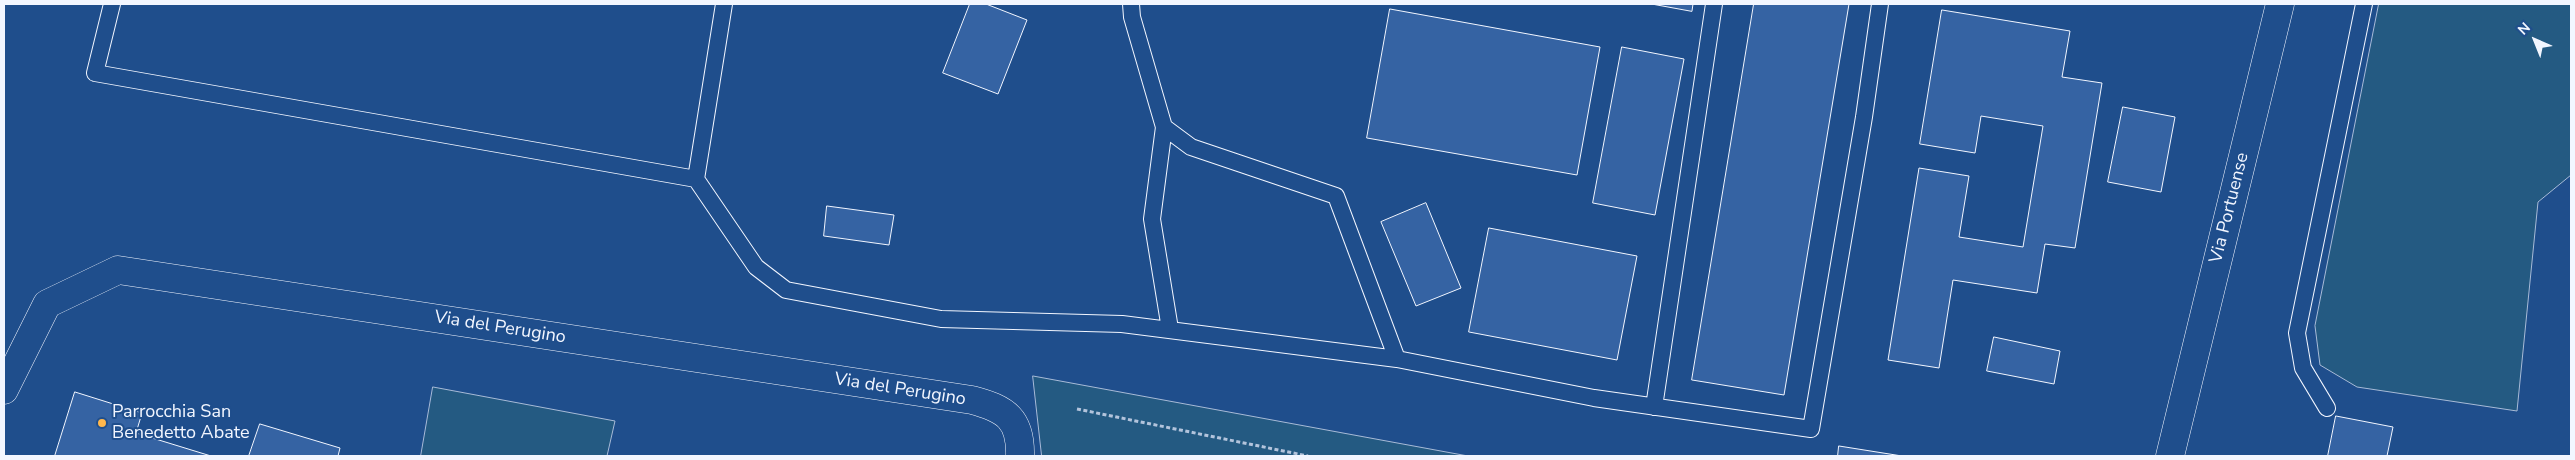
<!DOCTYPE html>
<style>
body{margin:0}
#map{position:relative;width:2575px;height:460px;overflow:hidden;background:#1f4e8c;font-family:"Nunito Sans",sans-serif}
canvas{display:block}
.frame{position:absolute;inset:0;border:5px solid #f2f6ff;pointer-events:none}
.north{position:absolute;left:2510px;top:15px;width:50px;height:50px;-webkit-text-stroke:4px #1f4e8c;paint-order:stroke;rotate:316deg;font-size:14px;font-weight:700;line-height:20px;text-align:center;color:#f2f6ff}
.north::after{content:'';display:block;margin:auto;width:18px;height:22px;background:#f2f6ff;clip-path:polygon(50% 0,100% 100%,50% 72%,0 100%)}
</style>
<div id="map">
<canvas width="2575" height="460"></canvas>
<div class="frame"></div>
<div class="north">N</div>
</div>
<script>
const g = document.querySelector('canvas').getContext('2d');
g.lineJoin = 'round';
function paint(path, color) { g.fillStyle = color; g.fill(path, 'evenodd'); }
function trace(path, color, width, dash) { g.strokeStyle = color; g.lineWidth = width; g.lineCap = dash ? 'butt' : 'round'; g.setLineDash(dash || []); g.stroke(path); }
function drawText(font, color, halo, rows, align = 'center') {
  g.font = font + ' "Nunito Sans",sans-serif'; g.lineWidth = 4; g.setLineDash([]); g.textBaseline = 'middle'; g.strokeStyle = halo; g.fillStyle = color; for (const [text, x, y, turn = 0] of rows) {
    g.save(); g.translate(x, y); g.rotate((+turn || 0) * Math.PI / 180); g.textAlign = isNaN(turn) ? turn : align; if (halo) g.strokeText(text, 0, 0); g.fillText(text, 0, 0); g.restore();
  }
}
const green = new Path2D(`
 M 2379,4 L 2571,4 L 2571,175 L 2538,202 L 2517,411 L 2357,387 L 2320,365 L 2315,326 Z
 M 1033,376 L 1468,456 L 1042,456 Z
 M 433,387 L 615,421 L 607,456 L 421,456 Z`);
paint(green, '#245a82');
trace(green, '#a8bbd7', 1);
const building = new Path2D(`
 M 970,4 L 986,4 L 1027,20 L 998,94 L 943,73 Z
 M 1652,4 L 1693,4 L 1692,11 Z
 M 1754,4 L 1849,4 L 1784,395 L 1692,380 Z
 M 1390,9 L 1600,47 L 1577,175 L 1367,138 Z
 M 1942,10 L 2070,31 L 2062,77 L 2102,83 L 2075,248 L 2045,244 L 2037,293 L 1953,280 L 1939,368 L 1888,360 L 1919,168 L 1969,176 L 1959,237 L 2023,247 L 2043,126 L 1981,116 L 1975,153 L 1920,144 Z
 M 1622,47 L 1684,59 L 1655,215 L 1593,203 Z
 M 2123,107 L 2175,117 L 2161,192 L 2108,182 Z
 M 1426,203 L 1461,288 L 1416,306 L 1381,222 Z
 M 827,206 L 894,215 L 889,245 L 824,236 Z
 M 1489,228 L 1637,256 L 1617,360 L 1469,332 Z
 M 1994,337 L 2060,351 L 2054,384 L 1987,371 Z
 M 75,392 L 142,413 L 136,433 L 211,456 L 55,456 Z
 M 2336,416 L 2393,427 L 2387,456 L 2328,456 Z
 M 260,424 L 340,448 L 338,456 L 249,456 Z
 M 1839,446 L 1902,456 L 1838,456 Z`);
paint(building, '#3563a3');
trace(building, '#f2f6ff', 1);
const service = new Path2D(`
 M 112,4 L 95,73 L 696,179
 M 724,4 L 696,179 L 756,267 L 786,290 L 941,319 L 1122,324 L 1397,359 L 1594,398 L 1811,429 L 1864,117 L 1880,4
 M 1131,4 L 1132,17 L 1164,127 L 1152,219 L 1170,329
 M 1164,127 L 1191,147 L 1336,196 L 1397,359
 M 1654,407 L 1714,4
 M 2327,408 L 2303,368 L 2297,333 L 2364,4`);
const minor = new Path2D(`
 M 4,390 L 47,304 L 118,270 L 972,400 C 1006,409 1021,419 1020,456`);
const tertiary = new Path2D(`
 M 2170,456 L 2280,4`);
trace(service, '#f2f6ff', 18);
trace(minor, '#f2f6ff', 29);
trace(tertiary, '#f2f6ff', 29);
trace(new Path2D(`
 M 1077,409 L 1308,456`), '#b3c4dc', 3, [4, 2.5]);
trace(service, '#1f4e8c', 16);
trace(minor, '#1f4e8c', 28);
trace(tertiary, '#1f4e8c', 28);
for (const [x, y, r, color] of [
 [102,423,5,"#ffb74d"]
]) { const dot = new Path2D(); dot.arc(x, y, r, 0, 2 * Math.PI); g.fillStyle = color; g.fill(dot); trace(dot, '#1f4e8c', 2); }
drawText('18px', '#f2f6ff', '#1f4e8c', [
 ["Via Portuense",2230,208,-76],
 ["Via del Perugino",500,328,9],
 ["Via del Perugino",900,390,9]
]);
drawText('18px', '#f2f6ff', '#1f4e8c', [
 ["Parrocchia San",112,413],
 ["Benedetto Abate",112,434]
], 'left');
</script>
